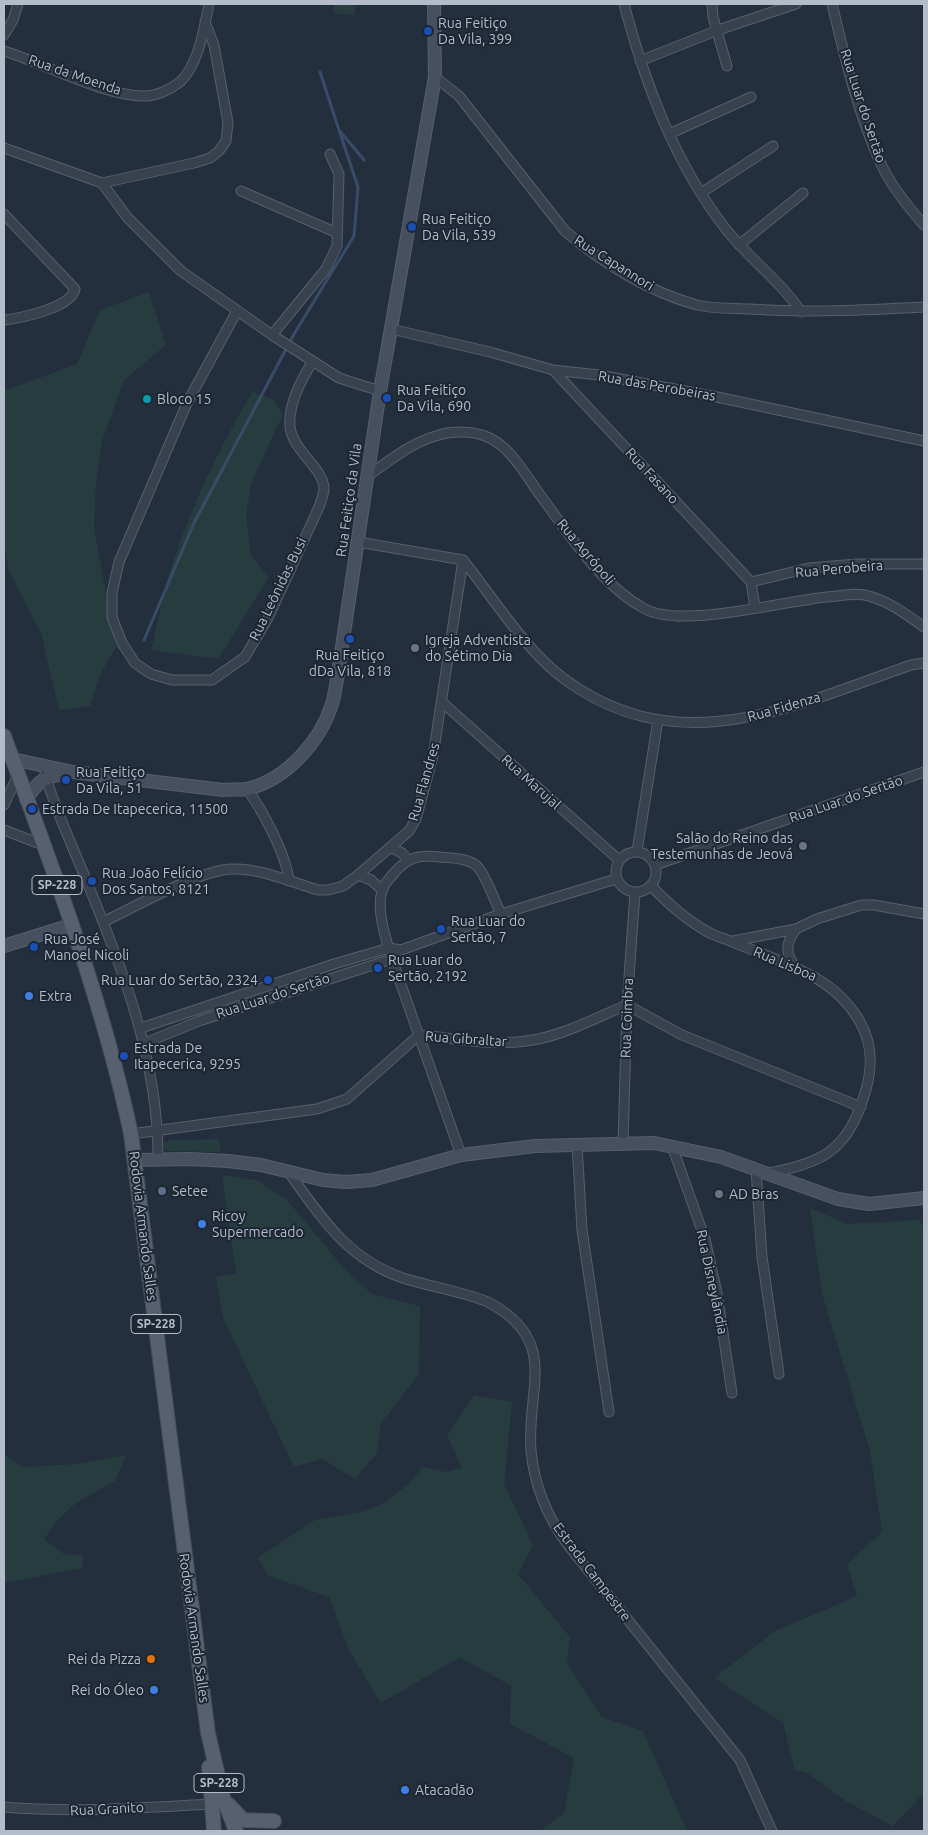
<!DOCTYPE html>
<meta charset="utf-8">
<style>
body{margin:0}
#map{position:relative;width:928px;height:1835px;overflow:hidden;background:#242f3e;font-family:Ubuntu,sans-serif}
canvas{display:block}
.frame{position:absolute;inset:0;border:5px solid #b4bcc9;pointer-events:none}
</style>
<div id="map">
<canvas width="928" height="1835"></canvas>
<div class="frame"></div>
</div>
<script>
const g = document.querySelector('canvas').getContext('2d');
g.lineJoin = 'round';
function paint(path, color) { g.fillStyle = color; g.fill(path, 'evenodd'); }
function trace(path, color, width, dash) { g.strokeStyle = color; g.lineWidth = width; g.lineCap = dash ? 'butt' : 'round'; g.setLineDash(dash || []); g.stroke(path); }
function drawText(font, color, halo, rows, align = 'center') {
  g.font = font + ' Ubuntu,sans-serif'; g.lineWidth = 4; g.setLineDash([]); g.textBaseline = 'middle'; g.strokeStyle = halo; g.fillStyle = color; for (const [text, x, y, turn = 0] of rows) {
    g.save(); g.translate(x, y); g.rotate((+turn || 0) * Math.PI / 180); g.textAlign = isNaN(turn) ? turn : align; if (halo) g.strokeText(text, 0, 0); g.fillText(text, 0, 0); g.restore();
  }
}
paint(new Path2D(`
 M 334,4 L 355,4 L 355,15 L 334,14 Z
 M 149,292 L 166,345 L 124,380 L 102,441 L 96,485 L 94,528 L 116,647 L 100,675 L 90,706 L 59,710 L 41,633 L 9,572 L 4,540 L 4,391 L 77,364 L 100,310 Z
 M 252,392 L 273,399 L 283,414 L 251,484 L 246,516 L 251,556 L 269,577 L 218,659 L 151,650 C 158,622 163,592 172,565 C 192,504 220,447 252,392 Z
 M 219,1139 L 220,1152 L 169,1151 L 165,1149 L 163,1143 L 172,1140 Z
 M 222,1175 L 257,1180 L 288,1201 L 342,1266 L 372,1294 L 420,1306 L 419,1374 L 381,1423 L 377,1453 L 355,1479 L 322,1459 L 294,1467 L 223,1318 L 216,1277 L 236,1273 Z
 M 810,1208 L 847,1224 L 920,1220 L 924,1232 L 924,1793 L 893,1826 L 847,1802 L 807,1773 L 795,1770 L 783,1723 L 714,1678 L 775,1631 L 857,1596 L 847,1564 L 882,1532 L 870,1451 L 822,1294 Z
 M 474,1395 L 512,1402 L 504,1484 L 533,1545 L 518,1574 L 570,1637 L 567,1664 L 602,1717 L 643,1731 L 687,1831 L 540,1831 L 564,1813 L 574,1758 L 510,1724 L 511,1686 L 460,1657 L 381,1703 L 349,1650 L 329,1597 L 269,1576 L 257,1558 L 315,1520 L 366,1511 L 385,1502 L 407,1485 L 423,1467 L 446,1472 L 462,1468 L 447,1435 Z
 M 4,1454 L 23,1467 L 76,1464 L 126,1455 L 115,1481 L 76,1503 L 57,1521 L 44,1539 L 64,1554 L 83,1555 L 82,1568 L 4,1583 Z`), '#263c3f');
trace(new Path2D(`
 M 320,72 L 339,130 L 364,160
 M 144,640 L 194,523 L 294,334 L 354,236 L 358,187 L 339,130`), '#394c67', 3);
const street = new Path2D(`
 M 624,4 C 645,83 674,162 725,228 C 748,258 780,280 801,312
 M 712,4 L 713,17 L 727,66
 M 832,4 C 845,58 858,115 882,166 C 892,187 909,208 924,225
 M 4,35 L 13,20 L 18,4
 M 4,51 C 43,63 106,97 145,96 C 157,96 171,89 180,82 C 199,64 204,28 209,4
 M 640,61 L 718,30 L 796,4
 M 435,77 L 459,96 L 565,231 C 602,263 649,292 697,305 C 714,309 732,308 750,309 C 808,313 866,310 924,307
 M 669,134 L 751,97
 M 4,148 L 102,183
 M 102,183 L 127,217 L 181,271 L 272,335 L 339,378 L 380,391
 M 102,183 L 194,163 L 210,158 L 219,151 L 226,141 L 228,123 L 214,45 L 205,22
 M 241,191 L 337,233
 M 701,193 L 773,146
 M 4,214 L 75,289 C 71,308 21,318 4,320
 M 739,245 L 803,193
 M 237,311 L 187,403 L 119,562 L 112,593 L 112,617 L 122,643 L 135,663 L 151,674 L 172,680 L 212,680 L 245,657 L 268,618 L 319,507 C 321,501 324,494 324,488 C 323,468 293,451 290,427 C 288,404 301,381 312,362
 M 391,329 L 490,352 L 553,370 L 599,375 L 717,397 L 924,441
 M 272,335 L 326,269 L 337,246 L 339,174 L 330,154
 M 553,370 L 751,582
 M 368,476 C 390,460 412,442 439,435 C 452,431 472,431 485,436 C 511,445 527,478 543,499 C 571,537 602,586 645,609 C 683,629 782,601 827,597 C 841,596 856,592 869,596 C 890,602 906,614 924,627
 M 463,560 C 492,596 526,651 563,678 C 678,764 793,706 911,665 L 924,663
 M 755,607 L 751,582 L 809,568 L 857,564 L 924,564
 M 443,703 L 619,860
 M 45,774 C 55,809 71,843 85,877 C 122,967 159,1061 158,1160
 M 247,789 C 263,811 286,854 289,881
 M 4,805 L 18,775
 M 4,830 L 43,845
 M 392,848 L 402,853 L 407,859
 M 637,851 L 658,720
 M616 872a20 20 0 1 1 40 0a20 20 0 1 1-40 0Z
 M 655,865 L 924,772
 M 358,875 L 371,880 L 382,890
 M 651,886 C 669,904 687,921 710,933 C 717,937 727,939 735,943 C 781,962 834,975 860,1022 C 875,1048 872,1075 862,1102 C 845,1153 820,1162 770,1173
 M 103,922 C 135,907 199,870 232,869 C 260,868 291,882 318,890 L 328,890 L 343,886 L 358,875 L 409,831 L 416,819 L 433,756 L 463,560 L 358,542
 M 796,929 C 785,944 785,953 796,968
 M 733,941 L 796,929 L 817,919 L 861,905 L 874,905 L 924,914
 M 141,1028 L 334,964 L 389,948 L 401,950 L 501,914 L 616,879
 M 145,1043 L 199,1021 L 392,959 L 396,955
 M 131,1134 L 317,1109 L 347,1099 L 419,1035 C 454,1038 491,1046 526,1041 C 561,1037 595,1018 627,1005 L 682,1035 L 861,1107
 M 623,1143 L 627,1005 L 635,893
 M 577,1144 L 582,1230 L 609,1412
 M 672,1146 L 705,1239 L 717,1293 L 732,1393
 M 461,1155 L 392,959 C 386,939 376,911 382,891 C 384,883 391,877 395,872 C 409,856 420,855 440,857 C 451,858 467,858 477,866 C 486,875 495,902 501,914
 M 756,1169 L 762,1257 L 779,1374
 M 288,1171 C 320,1216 347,1259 403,1278 C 431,1287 461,1291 488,1302 C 561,1341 526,1389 531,1450 C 534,1485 548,1518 568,1545 L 740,1760 L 772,1831
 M 4,1807 C 73,1813 141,1808 210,1804`);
const secondary = new Path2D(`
 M 12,759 L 73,772 L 223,790 C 231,789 239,790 247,789 C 286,780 320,742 332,704 C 335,695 336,684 338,674 L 380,391 L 435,77 L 434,4
 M 26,800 C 39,779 44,777 68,773
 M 4,946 L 71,925
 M 136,1160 L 190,1159 L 228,1161 L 261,1165 L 323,1180 L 346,1182 L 372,1180 L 461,1155 L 535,1146 L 654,1143 L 721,1157 L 838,1199 L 869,1204 L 924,1198`);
const primary = new Path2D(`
 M 4,736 C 52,866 102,998 131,1134 L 208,1733 L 223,1797 L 236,1831
 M 209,1767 L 214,1831
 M 229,1805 L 243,1820 L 274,1821`);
trace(street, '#565f6c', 11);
trace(secondary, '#565f6c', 14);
trace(primary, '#414a57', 16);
trace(street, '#38414e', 9);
trace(secondary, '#465061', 12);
trace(primary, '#56606e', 14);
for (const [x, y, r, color] of [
 [428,31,5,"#1a4fb4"],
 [412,227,5,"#1a4fb4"],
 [387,398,5,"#1a4fb4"],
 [147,399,5,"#0f9aa8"],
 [350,639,5,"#1a4fb4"],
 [415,648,5,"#6b7280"],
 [66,780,5,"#1a4fb4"],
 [32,809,5,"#1a4fb4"],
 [803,846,5,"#6b7280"],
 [92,881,5,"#1a4fb4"],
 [441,929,5,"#1a4fb4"],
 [34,947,5,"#1a4fb4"],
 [378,968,5,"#1a4fb4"],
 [268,980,5,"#1a4fb4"],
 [29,996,5,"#3f7fe0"],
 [124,1056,5,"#1a4fb4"],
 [162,1191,5,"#5c6f8a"],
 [719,1194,5,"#6b7280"],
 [202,1224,5,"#3f7fe0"],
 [151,1659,5,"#e8710a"],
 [154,1690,5,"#3f7fe0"],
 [405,1790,5,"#3f7fe0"]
]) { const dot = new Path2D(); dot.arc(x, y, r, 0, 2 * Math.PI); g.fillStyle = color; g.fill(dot); trace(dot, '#1d2633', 2); }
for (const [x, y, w] of [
 [57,885,50],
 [156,1324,50],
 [219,1783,50]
]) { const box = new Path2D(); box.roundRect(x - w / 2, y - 9.5, w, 19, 4); g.fillStyle = '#1d2633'; g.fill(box); trace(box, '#b4bcc9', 1); }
drawText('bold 12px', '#b4bcc9', null, [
 ["SP-228",57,885],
 ["SP-228",156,1324],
 ["SP-228",219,1783]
]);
drawText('14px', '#b4bcc9', '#1d2633', [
 ["Rua Feitiço",438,23],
 ["Da Vila, 399",438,39],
 ["Rua Feitiço",422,219],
 ["Da Vila, 539",422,235],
 ["Rua Feitiço",397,390],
 ["Da Vila, 690",397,406],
 ["Bloco 15",157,399],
 ["Igreja Adventista",425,640],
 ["do Sétimo Dia",425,656],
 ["Rua Feitiço",350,655,"center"],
 ["dDa Vila, 818",350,671,"center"],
 ["Rua Feitiço",76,772],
 ["Da Vila, 51",76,788],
 ["Estrada De Itapecerica, 11500",42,809],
 ["Salão do Reino das",793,838,"right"],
 ["Testemunhas de Jeová",793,854,"right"],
 ["Rua João Felício",102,873],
 ["Dos Santos, 8121",102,889],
 ["Rua Luar do",451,921],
 ["Sertão, 7",451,937],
 ["Rua José",44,939],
 ["Manoel Nicoli",44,955],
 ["Rua Luar do",388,960],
 ["Sertão, 2192",388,976],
 ["Rua Luar do Sertão, 2324",258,980,"right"],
 ["Extra",39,996],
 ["Estrada De",134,1048],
 ["Itapecerica, 9295",134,1064],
 ["Setee",172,1191],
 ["AD Bras",729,1194],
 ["Ricoy",212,1216],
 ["Supermercado",212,1232],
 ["Rei da Pizza",141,1659,"right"],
 ["Rei do Óleo",144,1690,"right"],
 ["Atacadão",415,1790]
], 'left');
drawText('14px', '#b4bcc9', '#1d2633', [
 ["Rua da Moenda",75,75,19],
 ["Rua Luar do Sertão",863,106,72],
 ["Rua Capannori",614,263,32],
 ["Rua das Perobeiras",657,386,10],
 ["Rua Fasano",652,476,47],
 ["Rua Feitiço da Vila",349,500,-82],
 ["Rua Agrópoli",586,552,50],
 ["Rua Perobeira",839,569,-5],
 ["Rua Leônidas Busi",278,589,-64],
 ["Rua Fidenza",784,707,-16],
 ["Rua Flandres",424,782,-74],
 ["Rua Marujal",531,782,42],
 ["Rua Luar do Sertão",846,799,-19],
 ["Rua Lisboa",785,964,23],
 ["Rua Luar do Sertão",273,996,-18],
 ["Rua Coimbra",627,1018,-88],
 ["Rua Gibraltar",466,1039,4],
 ["Rodovia Armando Salles",143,1226,83],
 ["Rua Disneylândia",712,1282,78],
 ["Estrada Campestre",592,1572,53],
 ["Rodovia Armando Salles",194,1628,82],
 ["Rua Granito",107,1809,-3]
]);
</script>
